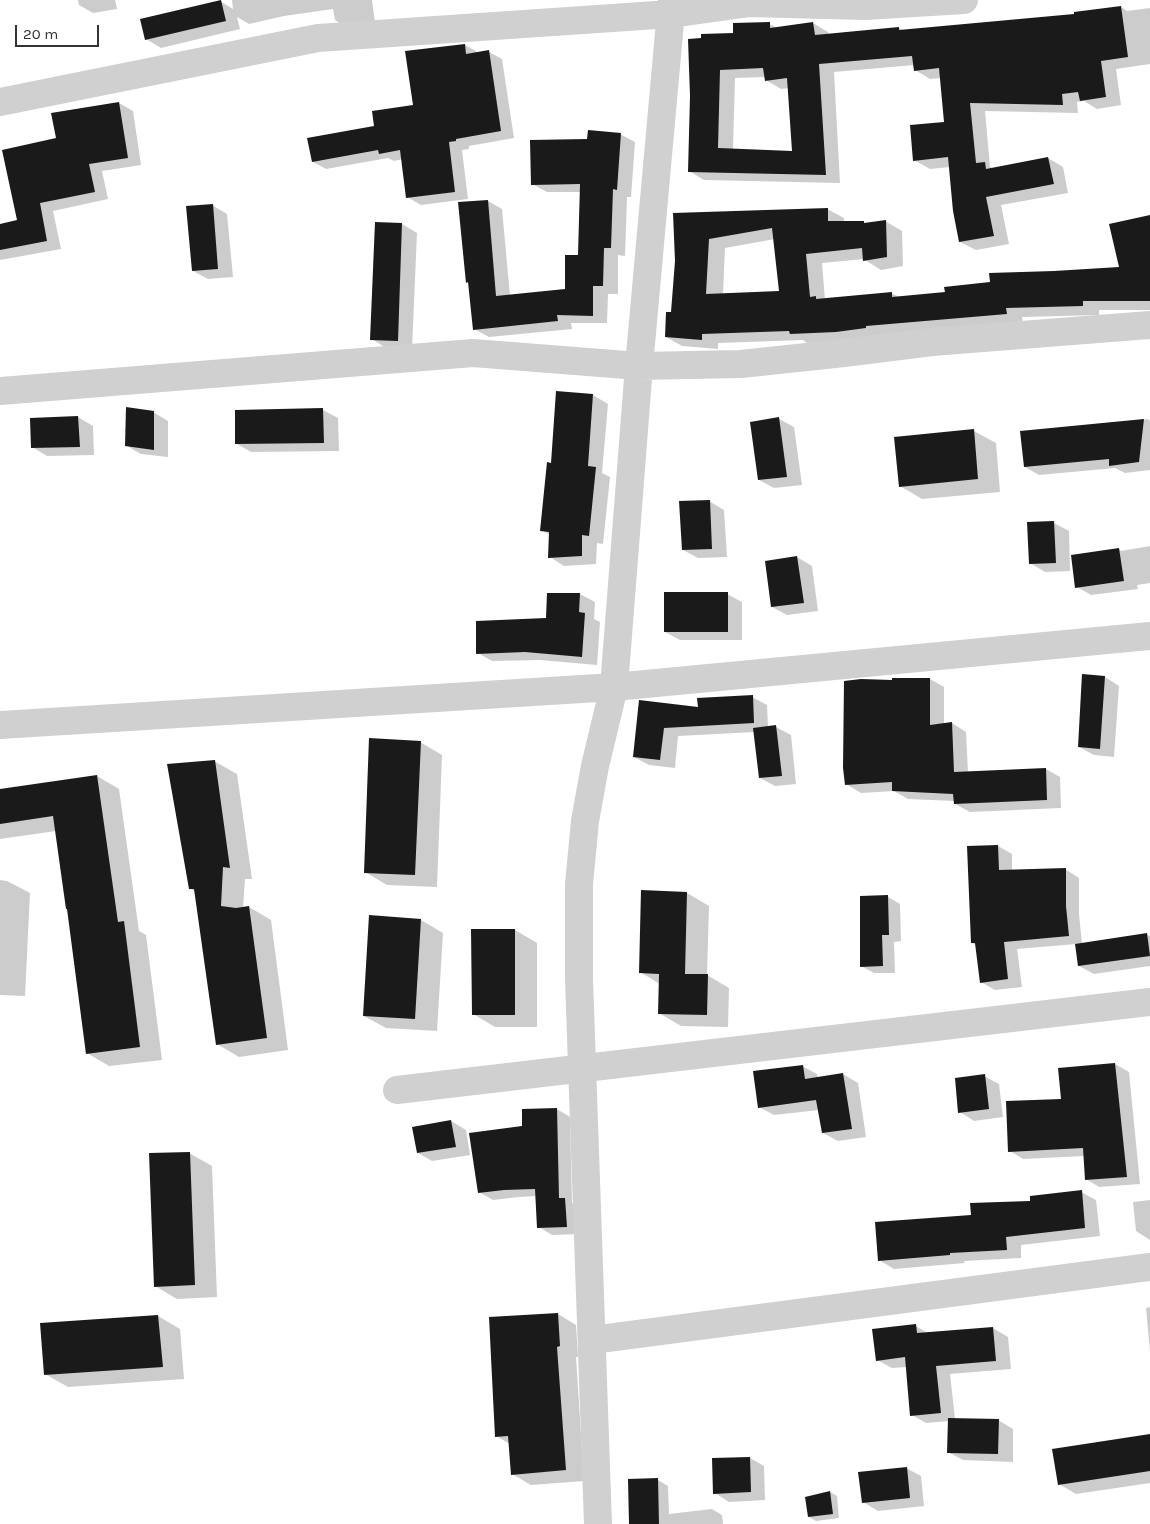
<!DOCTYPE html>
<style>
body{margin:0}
#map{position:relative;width:1150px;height:1524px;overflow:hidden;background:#fff;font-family:Karla,sans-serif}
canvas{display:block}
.scale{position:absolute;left:15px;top:25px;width:84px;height:22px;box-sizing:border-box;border:2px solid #333;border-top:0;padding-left:6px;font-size:15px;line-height:18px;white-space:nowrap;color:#333;-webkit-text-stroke:4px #fff;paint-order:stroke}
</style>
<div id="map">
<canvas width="1150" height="1524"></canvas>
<div class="scale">20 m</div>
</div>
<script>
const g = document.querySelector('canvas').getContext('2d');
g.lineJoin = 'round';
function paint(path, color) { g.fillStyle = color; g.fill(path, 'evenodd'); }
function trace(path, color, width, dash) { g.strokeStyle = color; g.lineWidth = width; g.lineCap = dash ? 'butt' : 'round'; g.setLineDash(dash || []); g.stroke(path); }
paint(new Path2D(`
 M 78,0 L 115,0 L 117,9 L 93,13 L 79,5 Z
 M 232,0 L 372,0 L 375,23 L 349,29 L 335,20 L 333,9 L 284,16 L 249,24 L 237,17 L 240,29 L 161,48 L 146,39 L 220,1 L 233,9 Z
 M 1121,7 L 1127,11 L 1150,8 L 1150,64 L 1116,69 L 1121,105 L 1097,109 L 1084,101 L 1077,102 L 1078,113 L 985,111 L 990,167 L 994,169 L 1048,158 L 1063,167 L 1068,193 L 1001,205 L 1009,244 L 976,250 L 960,242 L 950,167 L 930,169 L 914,160 L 945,123 L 941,78 L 930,79 L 915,70 L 914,65 L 834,72 L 840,183 L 704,180 L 689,171 L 692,96 L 734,34 L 769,24 L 778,28 L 813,23 L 828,32 L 829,35 L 899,28 L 904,31 L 1075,15 ZM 766,77 L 766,80 L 781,89 L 789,88 L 793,152 L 733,149 L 735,78 Z
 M 465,45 L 479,53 L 489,52 L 502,59 L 514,138 L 469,146 L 469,149 L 462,150 L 468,199 L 421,205 L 407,197 L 403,159 L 394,161 L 388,158 L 326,169 L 313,162 L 414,106 Z
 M 119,103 L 133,111 L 141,165 L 102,171 L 108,199 L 53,211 L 61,249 L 0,260 L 0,225 L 19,221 L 57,139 Z
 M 620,134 L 635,142 L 631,197 L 627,197 L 625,256 L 618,255 L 618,294 L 608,294 L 607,323 L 571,323 L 572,329 L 489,337 L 474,329 L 469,283 L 467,282 L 488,201 L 502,209 L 510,296 L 566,290 L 579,256 L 581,192 L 547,192 L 532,184 L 588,141 Z
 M 212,205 L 227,214 L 233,277 L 208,279 L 193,271 Z
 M 827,209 L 844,218 L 844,222 L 863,222 L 867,224 L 885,221 L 902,231 L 903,266 L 881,270 L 865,260 L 864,259 L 822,263 L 825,300 L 891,293 L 899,297 L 946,293 L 1120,268 L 1150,216 L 1150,310 L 1099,310 L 1099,315 L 1022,317 L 1023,323 L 854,341 L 807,343 L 803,340 L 718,343 L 718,349 L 682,346 L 666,337 L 672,314 L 676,261 L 674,215 ZM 775,239 L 781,292 L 723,294 L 725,248 Z
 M 376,223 L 402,224 L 417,233 L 412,349 L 386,348 L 372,339 Z
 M 593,395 L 608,404 L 602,473 L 610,477 L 603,544 L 597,543 L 596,564 L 564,566 L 550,557 L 550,535 L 542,530 L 552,464 Z
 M 323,410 L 338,418 L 339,451 L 251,452 L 237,444 L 236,411 Z
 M 153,412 L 168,421 L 168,457 L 141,454 L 127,446 Z
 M 78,417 L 93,426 L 94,455 L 47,456 L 32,447 L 31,419 Z
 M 779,419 L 794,427 L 802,485 L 774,488 L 759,480 Z
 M 1148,419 L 1150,421 L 1150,470 L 1125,473 L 1115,468 L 1039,475 L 1025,467 L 1022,432 Z
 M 974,431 L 996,443 L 1000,492 L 922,499 L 900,486 Z
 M 709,501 L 724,510 L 727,557 L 698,558 L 683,550 Z
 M 1054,523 L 1069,531 L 1070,571 L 1045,572 L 1030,563 Z
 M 1150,546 L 1150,583 L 1137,585 L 1138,589 L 1091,595 L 1077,587 L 1119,549 L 1121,551 Z
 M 797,557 L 812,566 L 818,611 L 787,615 L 772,607 Z
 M 580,594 L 595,602 L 594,619 L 600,622 L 597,665 L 540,660 L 492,661 L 478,653 L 548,619 Z
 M 727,594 L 742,602 L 742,640 L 680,640 L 665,632 Z
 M 1105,677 L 1119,686 L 1114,757 L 1094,755 L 1079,747 Z
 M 930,679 L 944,687 L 944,724 L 952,723 L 966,732 L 968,772 L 1046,769 L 1060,777 L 1061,808 L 970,812 L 955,804 L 955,801 L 908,799 L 894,791 L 861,793 L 846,784 Z
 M 752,697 L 767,705 L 768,727 L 776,727 L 791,735 L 796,784 L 775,786 L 760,778 L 755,732 L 678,736 L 675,768 L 649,765 L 634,757 L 640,702 L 699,709 Z
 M 420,742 L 442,755 L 437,887 L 387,885 L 365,872 Z
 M 214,761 L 237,774 L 252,879 L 245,879 L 243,908 L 249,907 L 271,920 L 288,1050 L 239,1057 L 217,1044 L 196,892 L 191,889 Z
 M 97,776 L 119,789 L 139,931 L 146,935 L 162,1060 L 109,1066 L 87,1053 L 68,909 L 56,831 L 0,839 L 0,790 Z
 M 998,846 L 1012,854 L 1012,871 L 1065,869 L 1079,878 L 1079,914 L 1082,944 L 1147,935 L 1150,936 L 1150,966 L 1094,974 L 1079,966 L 1076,944 L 1017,949 L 1022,987 L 995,990 L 981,982 L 976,945 L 972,943 Z
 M 0,880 L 7,881 L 30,893 L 25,996 L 0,995 Z
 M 642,891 L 687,893 L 709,906 L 707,975 L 729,988 L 728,1027 L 681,1026 L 659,1013 L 660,984 L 640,972 Z
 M 888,897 L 900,904 L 901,941 L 894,942 L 895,973 L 874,973 L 861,966 L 861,898 Z
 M 421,920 L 443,933 L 437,1031 L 386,1028 L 364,1016 Z
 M 515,930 L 537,943 L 537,1027 L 495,1027 L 473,1014 Z
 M 1115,1064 L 1129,1072 L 1140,1184 L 1099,1187 L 1086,1179 L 1085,1156 L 1023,1159 L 1010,1151 L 1062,1100 Z
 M 802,1066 L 817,1074 L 818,1078 L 843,1074 L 858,1083 L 866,1137 L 838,1141 L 823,1133 L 819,1110 L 774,1115 L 759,1107 Z
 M 984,1076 L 999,1084 L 1003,1117 L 974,1121 L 960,1112 Z
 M 557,1109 L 570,1117 L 572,1203 L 578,1207 L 580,1234 L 552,1235 L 539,1227 L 537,1196 L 519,1197 L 493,1200 L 479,1192 L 524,1127 Z
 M 451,1121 L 466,1130 L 470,1155 L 432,1161 L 418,1153 Z
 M 189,1153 L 212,1166 L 217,1297 L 177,1299 L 155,1286 Z
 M 1081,1192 L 1096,1200 L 1100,1236 L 1021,1245 L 1021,1258 L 964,1261 L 965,1263 L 894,1269 L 879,1260 L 1032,1202 Z
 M 1150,1200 L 1150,1240 L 1136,1231 L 1133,1202 Z
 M 1150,1307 L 1150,1352 L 1146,1308 Z
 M 558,1314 L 576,1325 L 578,1357 L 576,1357 L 584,1481 L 531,1485 L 512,1474 L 510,1444 L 496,1436 Z
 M 158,1316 L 180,1329 L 184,1379 L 68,1387 L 45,1374 L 42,1324 Z
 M 916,1326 L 929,1334 L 993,1328 L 1008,1337 L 1011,1369 L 950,1374 L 955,1419 L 998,1420 L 1013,1429 L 1013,1462 L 963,1460 L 948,1452 L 949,1421 L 926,1423 L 912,1415 L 907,1367 L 892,1368 L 877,1360 Z
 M 1150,1435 L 1150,1483 L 1076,1494 L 1059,1484 Z
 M 750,1458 L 764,1466 L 765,1500 L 729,1502 L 715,1493 Z
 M 906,1468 L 921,1476 L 924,1506 L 878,1511 L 863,1502 Z
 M 630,1480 L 658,1480 L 668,1486 L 669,1514 L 712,1509 L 722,1515 L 723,1524 L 630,1524 Z
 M 830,1492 L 837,1496 L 839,1518 L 816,1521 L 809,1517 Z`), '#0003');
paint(new Path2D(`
 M 221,0 L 226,21 L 145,40 L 140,19 Z
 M 1121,6 L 1128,57 L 1101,61 L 1106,97 L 1080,101 L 1078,92 L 1062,94 L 1063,105 L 970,103 L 976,163 L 985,162 L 986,169 L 1048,157 L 1054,184 L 986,197 L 994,236 L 959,242 L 953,211 L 948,157 L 913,161 L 910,125 L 944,122 L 939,68 L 914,71 L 912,56 L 819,64 L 826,175 L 688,172 L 690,96 L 688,39 L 701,38 L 701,34 L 733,33 L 733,23 L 770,22 L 770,28 L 813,22 L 815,35 L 899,27 L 899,30 L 1074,14 L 1074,12 ZM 763,68 L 765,81 L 787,78 L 792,151 L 718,148 L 720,70 Z
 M 465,44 L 466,54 L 489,50 L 501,131 L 456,139 L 456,141 L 449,142 L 455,192 L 406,198 L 400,150 L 379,154 L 378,150 L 312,162 L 307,138 L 374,126 L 372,111 L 413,105 L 405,51 Z
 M 119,102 L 128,158 L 89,164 L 95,192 L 40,203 L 47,241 L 0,250 L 0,224 L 17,220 L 2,150 L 56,138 L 51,113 Z
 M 588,130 L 621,133 L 617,190 L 613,189 L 611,248 L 604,248 L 603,286 L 593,286 L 593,316 L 557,315 L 558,321 L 473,330 L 468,282 L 466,283 L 458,202 L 488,200 L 496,296 L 565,289 L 565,255 L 578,255 L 580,184 L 531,185 L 530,140 L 587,139 Z
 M 213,204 L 218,269 L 192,271 L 186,206 Z
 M 828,208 L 828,221 L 864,221 L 864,223 L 886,220 L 887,257 L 863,261 L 862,248 L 806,254 L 810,297 L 816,296 L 816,299 L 892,292 L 892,297 L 945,292 L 944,287 L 990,282 L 989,273 L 1054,271 L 1119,267 L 1109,224 L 1150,215 L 1150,301 L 1083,301 L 1083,306 L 1006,308 L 1007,314 L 866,326 L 866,328 L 836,332 L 790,334 L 789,331 L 702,334 L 702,340 L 665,337 L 666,312 L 671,312 L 675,261 L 673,213 ZM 772,228 L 779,291 L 706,294 L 709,239 Z
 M 375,222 L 402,223 L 398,341 L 370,340 Z
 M 556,391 L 593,394 L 588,466 L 596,467 L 589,536 L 582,535 L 582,556 L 548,558 L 549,532 L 540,531 L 547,462 L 551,463 Z
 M 126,407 L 154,411 L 154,450 L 125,446 Z
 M 323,408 L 324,443 L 235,444 L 235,410 Z
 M 78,416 L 80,447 L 31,448 L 30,418 Z
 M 779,417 L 787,477 L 758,480 L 750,422 Z
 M 1144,419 L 1139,462 L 1109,466 L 1109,459 L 1024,467 L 1020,431 Z
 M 974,429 L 978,479 L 899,487 L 894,437 Z
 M 710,500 L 712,549 L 682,550 L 679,501 Z
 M 1054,521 L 1056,563 L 1029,564 L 1027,522 Z
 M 1119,548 L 1124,581 L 1075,588 L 1071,555 Z
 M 797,556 L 804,603 L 771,607 L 765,561 Z
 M 664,592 L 728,592 L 728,632 L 664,632 Z
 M 547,593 L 580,593 L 579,612 L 585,613 L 582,657 L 525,652 L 476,654 L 476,621 L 546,618 Z
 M 1082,674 L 1105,676 L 1100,749 L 1078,747 Z
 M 892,678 L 930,678 L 930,725 L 952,722 L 954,772 L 1046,768 L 1047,800 L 954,804 L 953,794 L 892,791 L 892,782 L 845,785 L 843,768 L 844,681 L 861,679 L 892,680 Z
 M 753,695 L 754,723 L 664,728 L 660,760 L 633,757 L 639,700 L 698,707 L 697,698 Z
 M 776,725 L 782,776 L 759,778 L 753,728 Z
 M 369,738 L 421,741 L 415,875 L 364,873 Z
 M 215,760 L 230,868 L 223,867 L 221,906 L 236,908 L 249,906 L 267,1038 L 216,1045 L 194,889 L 189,889 L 167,764 Z
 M 97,775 L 118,922 L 124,921 L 140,1047 L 86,1054 L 67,909 L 66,909 L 53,816 L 0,824 L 0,789 Z
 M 998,845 L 999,870 L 1066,868 L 1066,906 L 1069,936 L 1004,942 L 1008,979 L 980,983 L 975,943 L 971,943 L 967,846 Z
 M 641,890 L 687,892 L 685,974 L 708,974 L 707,1015 L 658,1014 L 659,974 L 639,973 Z
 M 888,895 L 889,935 L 882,935 L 883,966 L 860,967 L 860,896 Z
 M 369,915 L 421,919 L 415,1019 L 363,1016 Z
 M 471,929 L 515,929 L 515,1015 L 472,1015 Z
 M 1147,933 L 1150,956 L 1078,966 L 1075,944 Z
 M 1115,1063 L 1127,1177 L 1085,1180 L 1083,1148 L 1008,1152 L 1006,1101 L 1061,1099 L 1058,1068 Z
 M 803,1065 L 805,1079 L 843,1073 L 852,1129 L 822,1133 L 816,1100 L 758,1108 L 753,1071 Z
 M 985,1074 L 989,1109 L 958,1113 L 955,1078 Z
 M 557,1108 L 559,1198 L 565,1198 L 567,1227 L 537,1228 L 535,1189 L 504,1190 L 478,1193 L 469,1133 L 522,1126 L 522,1109 Z
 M 451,1120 L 456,1147 L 417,1153 L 412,1127 Z
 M 190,1152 L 195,1285 L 154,1287 L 149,1153 Z
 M 1082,1190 L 1085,1228 L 1006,1237 L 1007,1250 L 950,1253 L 950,1255 L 878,1261 L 875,1222 L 971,1215 L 970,1203 L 1030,1201 L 1030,1196 Z
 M 558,1313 L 560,1346 L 557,1347 L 566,1470 L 511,1475 L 508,1436 L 495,1437 L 489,1317 Z
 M 158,1315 L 163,1367 L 44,1375 L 40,1323 Z
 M 916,1324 L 917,1333 L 993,1327 L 996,1361 L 936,1366 L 941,1413 L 910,1416 L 905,1357 L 876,1361 L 872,1329 Z
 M 948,1418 L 999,1419 L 998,1454 L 947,1453 Z
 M 1150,1434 L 1150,1471 L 1058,1485 L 1052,1449 Z
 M 750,1457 L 751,1492 L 713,1494 L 712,1458 Z
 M 907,1467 L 910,1498 L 862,1503 L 858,1472 Z
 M 658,1478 L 659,1524 L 629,1524 L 628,1479 Z
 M 830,1491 L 833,1514 L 808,1517 L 805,1497 Z`), '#1a1a1a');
trace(new Path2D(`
 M 0,102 L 318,38 L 671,14 L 750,3 L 865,6 L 964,0
 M 0,391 L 473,353 L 639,366 L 741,364 L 844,353 L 932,342 L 1150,325
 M 0,725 L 614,687 L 1150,636
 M 397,1090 L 1150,1002
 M 592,1340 L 1150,1267
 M 598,1524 L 579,979 L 579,884 L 585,821 L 595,766 L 614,687 L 639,366 L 672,0`), '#d0d0d0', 28);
</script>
